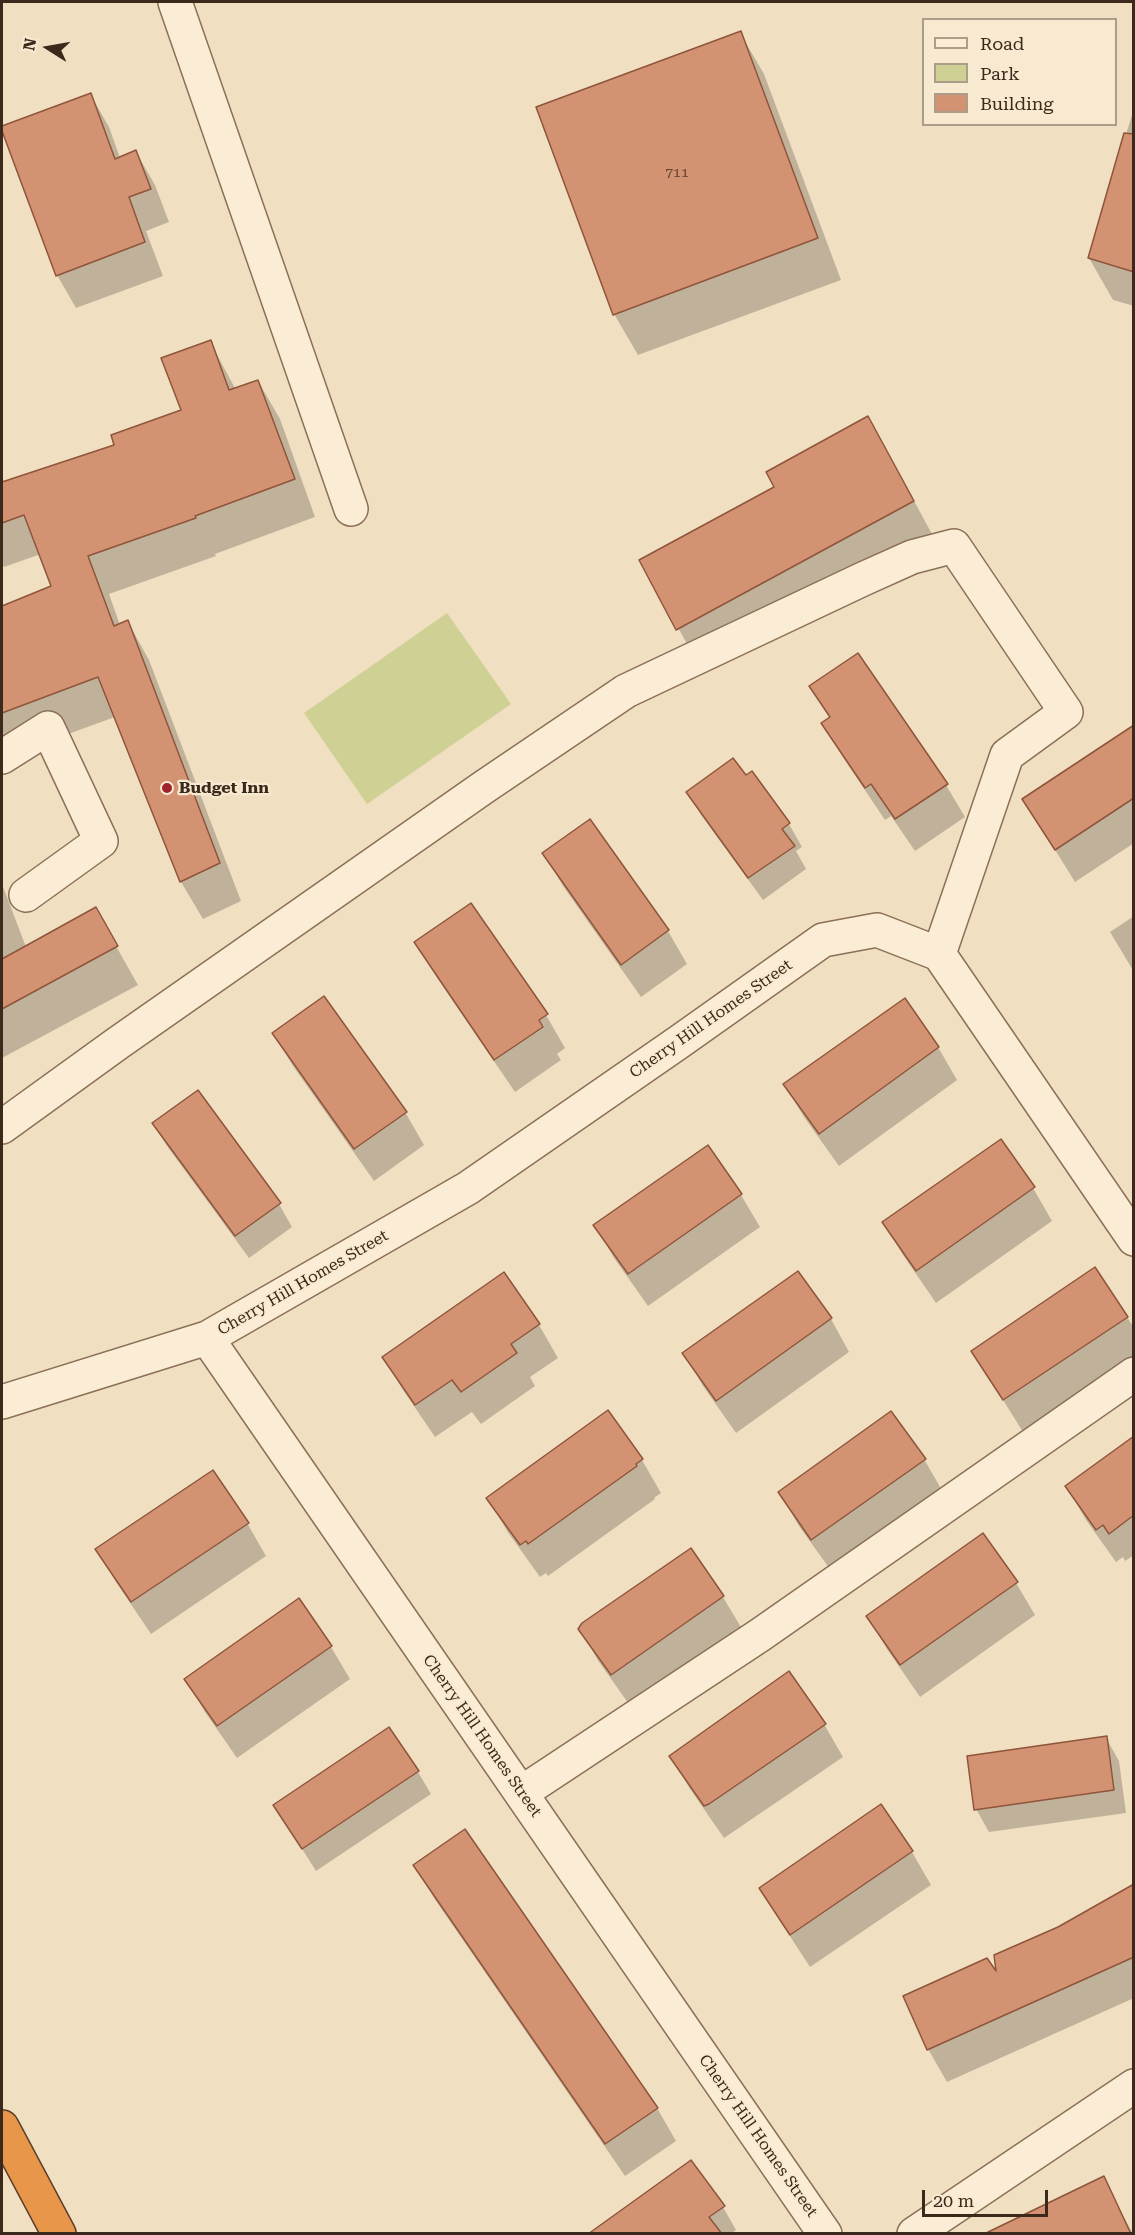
<!DOCTYPE html>
<style>
body{margin:0}
#map{position:relative;width:1135px;height:2235px;overflow:hidden;background:#f1dfc1;font-family:"Roboto Serif",serif}
canvas{display:block}
.frame{position:absolute;inset:0;border:3px solid #3b291c;pointer-events:none}
.legend{position:absolute;left:922px;top:18px;width:195px;height:108px;box-sizing:border-box;background:#f8ead1;border:2px solid #ac9d89;margin:0;padding:8px 10px;list-style:none;font-size:18px;color:#3b291c}
.legend li{display:flex;align-items:center;gap:12px;height:30px}
.legend b{width:30px;border:2px solid #ac9d89}
.north{position:absolute;left:18px;top:18px;width:60px;height:60px;-webkit-text-stroke:4px #f8ead1;paint-order:stroke;rotate:281deg;font-size:16px;font-weight:700;line-height:24px;text-align:center;color:#3b291c}
.north::after{content:'';display:block;margin:auto;width:21px;height:27px;background:#3b291c;clip-path:polygon(50% 0,100% 100%,50% 72%,0 100%)}
.scale{position:absolute;left:922px;top:2190px;width:126px;height:27px;box-sizing:border-box;border:3px solid #3b291c;border-top:0;padding-left:8px;font-size:18px;line-height:21px;white-space:nowrap;color:#3b291c;-webkit-text-stroke:4px #f8ead1;paint-order:stroke}
</style>
<div id="map">
<canvas width="1135" height="2235"></canvas>
<div class="frame"></div>
<ul class="legend">
<li><b style="height:8px;background:#fbedd5"></b>Road</li>
<li><b style="height:16px;background:#ced094"></b>Park</li>
<li><b style="height:16px;background:#d39373"></b>Building</li>
</ul>
<div class="north">N</div>
<div class="scale">20 m</div>
</div>
<script>
const g = document.querySelector('canvas').getContext('2d');
g.lineJoin = 'round';
function paint(path, color) { g.fillStyle = color; g.fill(path, 'evenodd'); }
function trace(path, color, width, dash) { g.strokeStyle = color; g.lineWidth = width; g.lineCap = dash ? 'butt' : 'round'; g.setLineDash(dash || []); g.stroke(path); }
function drawText(font, color, halo, rows, align = 'center') {
  g.font = font + ' "Roboto Serif",serif'; g.lineWidth = 4.5; g.setLineDash([]); g.textBaseline = 'middle'; g.strokeStyle = halo; g.fillStyle = color; for (const [text, x, y, turn = 0] of rows) {
    g.save(); g.translate(x, y); g.rotate((+turn || 0) * Math.PI / 180); g.textAlign = isNaN(turn) ? turn : align; if (halo) g.strokeText(text, 0, 0); g.fillText(text, 0, 0); g.restore();
  }
}
paint(new Path2D(`
 M 447,613 L 511,704 L 367,804 L 304,713 Z`), '#ced094');
paint(new Path2D(`
 M 740,33 L 764,74 L 841,280 L 638,355 L 614,314 Z
 M 90,94 L 109,127 L 120,158 L 136,152 L 155,185 L 169,222 L 146,231 L 163,276 L 76,308 L 57,275 L 2,128 Z
 M 1134,108 L 1134,306 L 1113,300 L 1089,258 Z
 M 210,342 L 236,390 L 258,381 L 280,419 L 315,517 L 215,554 L 216,556 L 109,594 L 120,625 L 128,622 L 149,660 L 241,901 L 203,919 L 181,882 L 115,717 L 2,758 L 2,607 L 53,587 L 41,554 L 4,567 L 2,563 L 2,483 L 116,446 L 182,411 Z
 M 887,451 L 932,534 L 697,662 L 641,561 Z
 M 811,687 L 946,785 L 965,817 L 915,851 L 891,816 L 885,820 L 842,756 L 823,723 L 830,719 Z
 M 1134,729 L 1134,843 L 1075,882 L 1024,800 Z
 M 752,773 L 789,824 L 802,847 L 796,851 L 806,869 L 763,900 L 701,815 L 688,792 L 745,777 Z
 M 590,821 L 668,931 L 687,964 L 641,997 L 563,886 L 544,853 Z
 M 2,884 L 26,947 L 95,909 L 138,985 L 2,1058 Z
 M 1134,916 L 1134,972 L 1110,932 Z
 M 416,943 L 546,1015 L 565,1048 L 557,1054 L 561,1060 L 515,1092 L 435,975 Z
 M 274,1034 L 405,1112 L 424,1145 L 374,1181 L 293,1066 Z
 M 938,1047 L 957,1080 L 839,1166 L 804,1117 L 785,1085 Z
 M 198,1092 L 279,1204 L 292,1227 L 249,1258 L 167,1146 L 154,1124 Z
 M 1033,1188 L 1052,1221 L 936,1303 L 903,1255 L 884,1223 Z
 M 741,1195 L 760,1227 L 648,1306 L 614,1258 L 595,1225 Z
 M 503,1274 L 539,1325 L 558,1358 L 530,1377 L 535,1386 L 481,1424 L 472,1412 L 435,1437 L 403,1390 L 384,1357 Z
 M 1127,1317 L 1134,1328 L 1134,1359 L 1023,1432 L 973,1352 Z
 M 831,1319 L 849,1352 L 736,1433 L 703,1386 L 684,1353 Z
 M 608,1413 L 642,1460 L 661,1493 L 654,1498 L 655,1499 L 548,1576 L 546,1573 L 540,1577 L 507,1531 L 488,1498 Z
 M 1134,1438 L 1134,1555 L 1125,1561 L 1123,1557 L 1116,1562 L 1086,1520 L 1067,1487 Z
 M 924,1459 L 943,1492 L 832,1572 L 799,1526 L 780,1493 Z
 M 247,1523 L 266,1556 L 151,1634 L 116,1582 L 97,1549 Z
 M 1016,1583 L 1035,1615 L 920,1697 L 887,1649 L 868,1616 Z
 M 723,1597 L 742,1629 L 631,1707 L 599,1662 L 580,1629 Z
 M 331,1647 L 350,1679 L 237,1758 L 205,1712 L 186,1679 Z
 M 824,1724 L 843,1757 L 724,1838 L 690,1789 L 671,1756 Z
 M 1106,1738 L 1119,1761 L 1126,1813 L 989,1832 L 976,1809 Z
 M 418,1772 L 431,1794 L 316,1871 L 275,1806 Z
 M 881,1806 L 912,1852 L 931,1885 L 810,1967 L 780,1921 L 761,1888 Z
 M 415,1865 L 657,2108 L 676,2141 L 625,2176 L 434,1898 Z
 M 1134,1886 L 1134,1998 L 947,2082 L 928,2049 L 999,1977 L 1059,1928 Z
 M 1103,2178 L 1133,2234 L 987,2234 Z
 M 723,2207 L 736,2230 L 731,2234 L 611,2234 Z`), '#0003');
const building = new Path2D(`
 M 741,31 L 818,238 L 613,315 L 536,107 Z
 M 91,93 L 115,159 L 136,150 L 151,189 L 129,197 L 145,242 L 56,276 L 2,131 L 2,126 Z
 M 1124,133 L 1134,134 L 1134,272 L 1088,258 Z
 M 211,340 L 229,390 L 258,380 L 295,479 L 195,516 L 196,518 L 88,556 L 114,626 L 128,620 L 220,863 L 180,882 L 98,677 L 2,713 L 2,606 L 51,586 L 24,515 L 2,523 L 2,482 L 114,445 L 111,435 L 181,410 L 161,358 Z
 M 868,416 L 914,501 L 676,630 L 639,560 L 774,487 L 766,472 Z
 M 858,653 L 948,784 L 895,819 L 871,784 L 865,788 L 821,723 L 830,717 L 809,686 Z
 M 1134,725 L 1134,798 L 1055,850 L 1022,799 Z
 M 733,758 L 746,775 L 752,771 L 790,823 L 782,829 L 795,846 L 748,878 L 686,792 Z
 M 590,819 L 669,930 L 621,965 L 542,853 Z
 M 471,903 L 548,1014 L 539,1020 L 543,1027 L 494,1060 L 414,942 Z
 M 96,907 L 118,946 L 2,1009 L 2,959 Z
 M 324,996 L 407,1112 L 354,1149 L 272,1033 Z
 M 905,998 L 939,1047 L 819,1134 L 783,1084 Z
 M 198,1090 L 281,1203 L 235,1236 L 152,1123 Z
 M 1001,1139 L 1035,1187 L 916,1271 L 882,1222 Z
 M 708,1145 L 742,1194 L 628,1274 L 593,1225 Z
 M 1095,1267 L 1128,1317 L 1003,1400 L 971,1351 Z
 M 798,1271 L 832,1318 L 716,1401 L 682,1353 Z
 M 504,1272 L 540,1324 L 511,1344 L 517,1353 L 461,1392 L 452,1380 L 415,1405 L 382,1357 Z
 M 608,1410 L 643,1459 L 636,1464 L 637,1466 L 528,1544 L 526,1541 L 520,1545 L 486,1498 Z
 M 891,1411 L 926,1459 L 811,1540 L 778,1492 Z
 M 1134,1436 L 1134,1515 L 1109,1534 L 1103,1525 L 1096,1530 L 1065,1486 Z
 M 213,1470 L 249,1523 L 131,1602 L 95,1549 Z
 M 983,1533 L 1018,1582 L 900,1665 L 866,1616 Z
 M 691,1548 L 724,1596 L 611,1675 L 578,1629 L 582,1623 Z
 M 299,1598 L 332,1646 L 217,1726 L 184,1679 Z
 M 789,1671 L 826,1724 L 709,1804 L 704,1806 L 669,1756 Z
 M 389,1727 L 419,1771 L 302,1849 L 273,1805 Z
 M 1107,1736 L 1114,1790 L 974,1810 L 967,1756 Z
 M 881,1804 L 913,1851 L 790,1935 L 759,1888 Z
 M 465,1829 L 658,2108 L 605,2144 L 413,1865 Z
 M 1134,1884 L 1134,1957 L 927,2050 L 903,1996 L 987,1958 L 996,1971 L 994,1955 L 1058,1927 Z
 M 691,2160 L 725,2206 L 709,2217 L 722,2234 L 588,2234 Z
 M 1104,2176 L 1131,2234 L 984,2234 Z`);
paint(building, '#d39373');
trace(building, '#8e553b', 1.5);
const minor = new Path2D(`
 M 175,2 L 351,509
 M 2,757 L 48,728 L 101,841 L 26,895
 M 2,1127 L 118,1043 L 484,787 L 626,691 L 863,579 L 912,557 L 954,546 L 1066,712 L 1007,755 L 939,954
 M 207,1338 L 825,2234
 M 2,1402 L 207,1338 L 468,1188 L 679,1042 L 823,940 L 877,930 L 939,954 L 1134,1239
 M 521,1793 L 760,1635 L 1134,1374
 M 914,2234 L 1134,2086`);
const highway = new Path2D(`
 M 2,2127 L 59,2234`);
trace(minor, '#8c6f57', 36);
trace(highway, '#5a3d2b', 36);
trace(minor, '#fbedd5', 33);
trace(highway, '#e8964a', 33);
for (const [x, y, r, color] of [
 [167,788,6,"#a0222d"]
]) { const dot = new Path2D(); dot.arc(x, y, r, 0, 2 * Math.PI); g.fillStyle = color; g.fill(dot); trace(dot, '#f8ead1', 2); }
drawText('14px', '#614432', null, [
 ["711",677,173]
]);
drawText('bold 16px', '#3b291c', '#f8ead1', [
 ["Budget Inn",179,788]
], 'left');
drawText('16px', '#3b291c', '#f8ead1', [
 ["Cherry Hill Homes Street",711,1019,-35],
 ["Cherry Hill Homes Street",303,1283,-30],
 ["Cherry Hill Homes Street",482,1736,55],
 ["Cherry Hill Homes Street",758,2136,55]
]);
</script>
